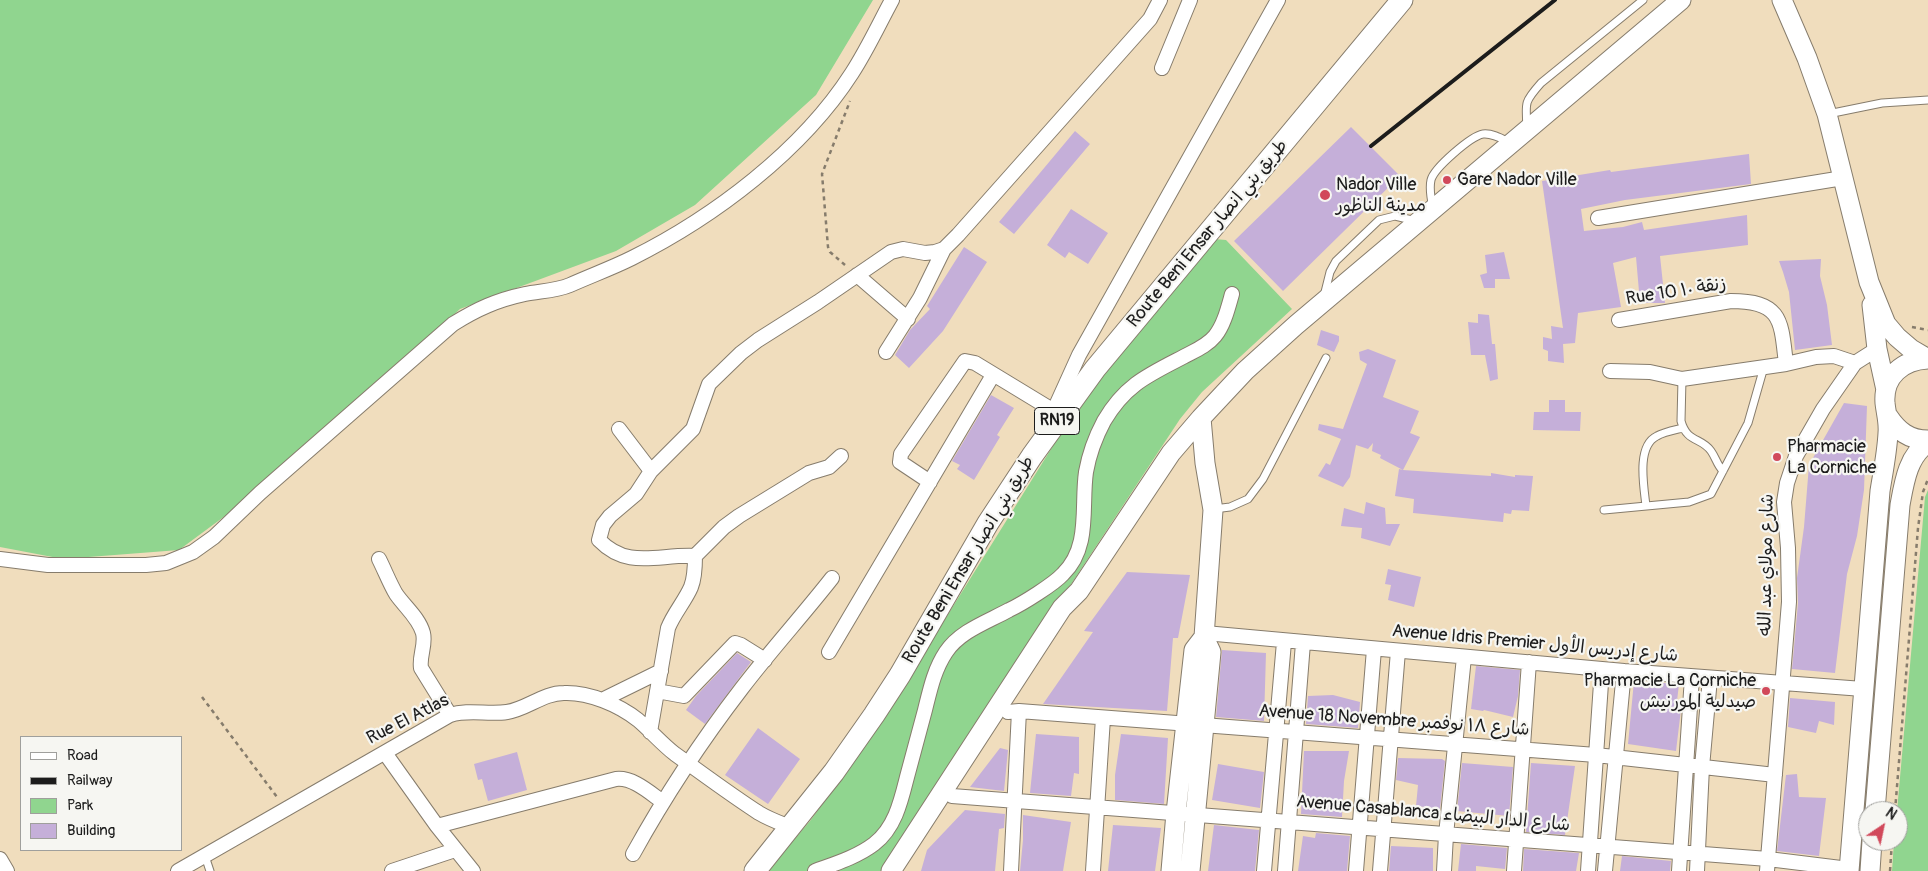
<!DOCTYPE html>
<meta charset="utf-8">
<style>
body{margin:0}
#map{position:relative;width:1928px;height:871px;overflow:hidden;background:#f0ddbd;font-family:Pangolin,sans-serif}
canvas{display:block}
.legend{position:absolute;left:20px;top:736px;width:162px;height:115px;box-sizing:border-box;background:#f6f6f2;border:1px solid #9f9f9c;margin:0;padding:6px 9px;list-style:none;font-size:15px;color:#1c1c1c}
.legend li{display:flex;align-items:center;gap:10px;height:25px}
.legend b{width:25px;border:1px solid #9f9f9c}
.north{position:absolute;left:1858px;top:801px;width:50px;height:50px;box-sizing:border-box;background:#f6f6f2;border:1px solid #9f9f9c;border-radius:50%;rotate:34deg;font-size:14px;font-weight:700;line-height:20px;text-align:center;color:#1c1c1c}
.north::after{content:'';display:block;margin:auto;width:18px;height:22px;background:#d1495b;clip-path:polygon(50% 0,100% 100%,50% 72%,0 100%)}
</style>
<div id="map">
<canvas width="1928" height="871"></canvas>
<ul class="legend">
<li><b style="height:6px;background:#fff"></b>Road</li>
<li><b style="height:6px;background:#1c1c1c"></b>Railway</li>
<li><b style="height:14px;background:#90d58f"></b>Park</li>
<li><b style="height:14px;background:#c5afd9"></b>Building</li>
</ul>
<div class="north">N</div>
</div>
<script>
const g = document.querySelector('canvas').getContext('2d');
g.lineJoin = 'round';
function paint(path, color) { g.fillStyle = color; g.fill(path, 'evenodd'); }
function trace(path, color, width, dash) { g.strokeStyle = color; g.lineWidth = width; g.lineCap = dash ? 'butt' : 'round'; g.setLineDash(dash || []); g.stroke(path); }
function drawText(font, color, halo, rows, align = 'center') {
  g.font = font + ' Pangolin,"Playpen Sans Arabic",sans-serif'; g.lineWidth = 4.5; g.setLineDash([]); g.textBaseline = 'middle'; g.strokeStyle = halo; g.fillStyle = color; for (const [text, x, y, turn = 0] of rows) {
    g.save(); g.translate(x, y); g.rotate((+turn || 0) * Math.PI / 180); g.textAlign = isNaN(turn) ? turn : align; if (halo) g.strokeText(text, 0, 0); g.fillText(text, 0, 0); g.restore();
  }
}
paint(new Path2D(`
 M 0,0 L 873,0 L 816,95 L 695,205 L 616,251 L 460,309 L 275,479 L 179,550 L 63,559 L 0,547 Z
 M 1214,239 L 1226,240 L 1292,309 L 1202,392 L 1180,419 L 882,871 L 767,871 L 810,821 L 874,733 L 1066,425 L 1094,384 Z
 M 1928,490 L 1928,871 L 1892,871 L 1894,841 L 1898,841 L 1897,811 L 1925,497 Z`), '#90d58f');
paint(new Path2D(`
 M 1351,127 L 1400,176 L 1283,291 L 1234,241 Z
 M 1075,131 L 1090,144 L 1014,234 L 999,222 Z
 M 1749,154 L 1751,184 L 1625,200 L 1581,209 L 1584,231 L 1623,227 L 1642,222 L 1644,230 L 1747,215 L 1748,245 L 1660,256 L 1665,303 L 1640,303 L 1636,257 L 1613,263 L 1621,307 L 1578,313 L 1575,343 L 1563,344 L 1564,363 L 1548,361 L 1548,351 L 1543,349 L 1543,337 L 1552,339 L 1551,326 L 1563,328 L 1542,181 L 1610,170 L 1611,172 Z
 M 1071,209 L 1108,233 L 1088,264 L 1069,252 L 1065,258 L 1047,245 Z
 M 964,247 L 987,262 L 943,331 L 909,368 L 895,355 L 910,330 L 930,309 L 927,306 Z
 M 1504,252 L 1510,279 L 1495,279 L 1495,288 L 1484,288 L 1480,275 L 1487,273 L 1485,255 Z
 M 1821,259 L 1820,276 L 1827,305 L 1832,345 L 1795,350 L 1789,292 L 1783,272 L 1779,261 Z
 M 1478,314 L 1489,315 L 1492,344 L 1495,344 L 1498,379 L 1490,381 L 1485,355 L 1471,355 L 1468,322 L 1478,323 Z
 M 1321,330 L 1339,336 L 1339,341 L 1334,352 L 1317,345 Z
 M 1368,349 L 1396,360 L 1383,397 L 1419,411 L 1410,433 L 1420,437 L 1403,470 L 1491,476 L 1491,473 L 1515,477 L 1515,475 L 1533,476 L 1529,511 L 1512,510 L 1511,514 L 1504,513 L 1503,522 L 1413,513 L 1414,499 L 1395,496 L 1399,469 L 1403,470 L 1380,458 L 1381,455 L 1372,451 L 1373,443 L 1368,449 L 1356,445 L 1350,477 L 1343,487 L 1318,476 L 1326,463 L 1330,465 L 1341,439 L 1318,430 L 1319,424 L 1343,429 L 1367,364 L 1360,360 L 1359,352 Z
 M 991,395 L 1014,408 L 997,435 L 1000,437 L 974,480 L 957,469 L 960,465 L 952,461 Z
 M 1549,400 L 1565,400 L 1565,412 L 1581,412 L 1580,431 L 1533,430 L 1534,412 L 1549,412 Z
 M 1844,403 L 1867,406 L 1864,490 L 1857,536 L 1847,574 L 1835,673 L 1792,669 L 1798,603 L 1797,578 L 1804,527 L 1809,465 Z
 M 1366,502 L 1385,508 L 1386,524 L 1400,524 L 1390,546 L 1361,538 L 1362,528 L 1341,526 L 1344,508 L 1364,514 Z
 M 1388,569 L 1421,577 L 1414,607 L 1388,600 L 1391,585 L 1385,584 Z
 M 1127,572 L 1190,575 L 1178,638 L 1173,638 L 1167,711 L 1043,704 L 1093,632 L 1084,631 Z
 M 1222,650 L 1266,653 L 1264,721 L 1216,717 Z
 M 737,653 L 751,662 L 705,724 L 686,710 L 696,696 Z
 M 1476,666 L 1520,670 L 1518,696 L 1513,717 L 1484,710 L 1483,711 L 1471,709 Z
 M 1634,681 L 1679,684 L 1677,701 L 1682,701 L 1676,751 L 1628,744 Z
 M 1333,695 L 1360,702 L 1358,728 L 1306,724 L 1308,696 Z
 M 1790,698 L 1835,702 L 1834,725 L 1819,721 L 1816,733 L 1788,727 Z
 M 758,728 L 800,759 L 768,804 L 725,775 Z
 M 1036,734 L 1079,737 L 1079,774 L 1074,773 L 1071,796 L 1030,793 Z
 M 1121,734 L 1168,738 L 1164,804 L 1115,800 L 1115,775 Z
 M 1000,748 L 1008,750 L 1004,791 L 970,787 Z
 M 1304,751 L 1349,751 L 1344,781 L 1342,817 L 1301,814 Z
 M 517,752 L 527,790 L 488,801 L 482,779 L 478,780 L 474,764 Z
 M 1398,758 L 1442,759 L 1445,761 L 1440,809 L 1416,806 L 1418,785 L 1396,780 Z
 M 1462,763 L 1513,767 L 1509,816 L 1457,811 Z
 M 1531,763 L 1575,766 L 1565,835 L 1526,832 Z
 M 1218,764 L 1264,772 L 1260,808 L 1212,800 Z
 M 1797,774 L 1799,797 L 1826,798 L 1819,856 L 1777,851 L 1786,775 Z
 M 965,810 L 1005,814 L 1004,828 L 999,829 L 995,871 L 921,871 L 927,850 Z
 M 1023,815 L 1071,822 L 1063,871 L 1020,871 L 1023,840 Z
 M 1113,825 L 1161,828 L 1155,871 L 1108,871 Z
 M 1214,825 L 1259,830 L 1255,871 L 1208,871 Z
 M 1316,833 L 1350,836 L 1347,871 L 1298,871 L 1303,836 L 1315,838 Z
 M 1461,844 L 1507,848 L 1505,869 L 1476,866 L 1476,871 L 1458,871 Z
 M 1391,846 L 1433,848 L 1433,871 L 1389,871 Z
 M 1524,849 L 1579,853 L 1576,871 L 1523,871 Z
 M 1622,856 L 1671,861 L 1670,871 L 1620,871 Z`), '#c5afd9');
const lane = new Path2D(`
 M 1828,114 L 1882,103 L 1928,100
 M 1527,126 C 1525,102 1525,101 1541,83 L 1643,0
 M 1433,208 C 1431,199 1429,189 1431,180 C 1434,168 1471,136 1483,134 C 1492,133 1501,138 1509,142
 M 1324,296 L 1330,272 L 1336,261 L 1379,220 L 1395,216 L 1416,221
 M 1682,379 L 1681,421 C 1687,443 1701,437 1711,451 C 1716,458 1717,465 1723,471
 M 1646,506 C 1644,487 1636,446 1657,436 C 1664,432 1675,430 1683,428
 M 1214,509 L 1230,507 L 1248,499 L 1263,479 L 1326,358
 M 1604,510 L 1689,502 L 1711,494 L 1748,423 L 1764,367
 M 205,856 L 210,871`);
const street = new Path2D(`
 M 1162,68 L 1190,0
 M 1598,218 L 1843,178
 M 857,275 L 908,319
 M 1619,320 L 1731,301 C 1783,301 1781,322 1786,364
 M 886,352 L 920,298 L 944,249
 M 1610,371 L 1650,372 L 1682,379 L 1786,364 L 1816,357 L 1834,356 L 1855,363
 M 1050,419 L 1079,355 L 1278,0
 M 619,429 L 651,471
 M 930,482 L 900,462 L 901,454 L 965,361 L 975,363 L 1054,411
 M 695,556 C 658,554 628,570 599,540 L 603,525 L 610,516 L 636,494 L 651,471 L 693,429 L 709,384 L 741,353 L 758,340 L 818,302 L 891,252 L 903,249 L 925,253 L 935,252 L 944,249 L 958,235 L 1150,19 L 1160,0
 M 0,559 L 48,565 L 146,565 L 166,563 L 193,552 L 214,537 L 260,493 L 453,324 C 477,309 497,300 525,294 C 540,291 556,291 570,285 C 590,276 612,268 632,258 C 714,217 802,151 852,73 C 867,50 879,24 892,0
 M 379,559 C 385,571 390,584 396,594 C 405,607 419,618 423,633 C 426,645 419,656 421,668 L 450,715
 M 1205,633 L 1624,671 L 1863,689
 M 829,652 L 993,375
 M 657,691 L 684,696 L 735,643 L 741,645 L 765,660
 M 602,700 L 661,671
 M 1008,712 L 1019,711 L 1596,755 L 1775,775
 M 650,732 L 668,628 C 674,613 685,601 691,587 C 695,577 695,566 695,556 L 724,527 L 739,516 L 809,473 L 829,467 L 841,456
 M 385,753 L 437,826 L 473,871
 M 952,796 L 1768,859 L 1849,869
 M 437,826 L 616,779 C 633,777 650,793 663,802
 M 633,854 C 665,796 702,740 742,688 C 771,650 803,615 832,578
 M 0,859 L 7,871
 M 178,871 L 450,715 C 469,709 488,715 507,712 C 527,709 543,693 564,693 C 589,692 619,705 638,720 C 651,731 662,744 675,754 C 703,774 731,795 759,813 C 769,819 780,823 790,827
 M 392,871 L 455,850
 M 815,871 C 834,864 857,857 874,844 C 895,828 901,801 907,777 C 913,754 919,732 925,710 C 930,690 934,670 946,652 C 960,631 987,622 1009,610 C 1022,604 1054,584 1063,574 C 1091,547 1081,506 1086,472 C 1089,455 1096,436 1104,421 C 1125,385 1148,375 1183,357 C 1194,351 1207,346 1215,336 C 1224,325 1228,308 1232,294
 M 1011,871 L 1019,711
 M 1093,871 L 1103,718
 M 1264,871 L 1284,642
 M 1285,871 L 1303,643
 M 1356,871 L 1374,649
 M 1380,871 L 1398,651
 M 1444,871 L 1446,835 L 1464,657
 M 1514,871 L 1529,662
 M 1588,871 L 1602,669
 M 1605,871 L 1624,671
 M 1679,871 L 1692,677
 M 1697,871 L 1702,767 L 1710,678
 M 1767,871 L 1789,602 L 1788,548 L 1784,502 L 1787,483 L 1796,456 L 1823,409 L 1855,363 L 1877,349`);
const secondary = new Path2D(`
 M 1782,0 L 1807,58 L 1827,114 L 1869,282 L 1886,324 L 1897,337 L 1911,349 L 1928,359
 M 1872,305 L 1877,349 L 1886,390
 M 1888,416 C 1898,431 1909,440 1928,440
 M 1875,811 L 1900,505 C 1904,483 1908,455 1928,443
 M 891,871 L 1062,608 L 1079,591 L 1171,453 L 1201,418 L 1245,371 L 1296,325 L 1681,0
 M 1171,871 L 1176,813 L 1194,650 L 1204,637
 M 1190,871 L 1211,652 L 1204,637 L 1213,510 L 1205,463 L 1201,418
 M 1849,871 L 1880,491 C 1883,472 1887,453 1888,433 C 1889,422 1886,413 1885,403 C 1883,376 1903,360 1928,359
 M 1870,871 L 1872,841`);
const primary = new Path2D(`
 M 755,871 L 834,772 L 874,715 L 900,675 L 988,523 L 1032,456 L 1095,369 L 1402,0`);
trace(lane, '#867c6c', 9);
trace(street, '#867c6c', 16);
trace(secondary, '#867c6c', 21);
trace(primary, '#867c6c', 23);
trace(new Path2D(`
 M 845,265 L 830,252 L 828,247 L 822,174 L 850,101
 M 1912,327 L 1928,330
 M 202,697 L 277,797
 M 1895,811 L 1918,528 L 1923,492 L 1928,479
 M 1890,871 L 1892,841`), '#867c6c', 2.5, [4, 4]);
trace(lane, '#fff', 7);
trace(street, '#fff', 14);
trace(secondary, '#fff', 19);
trace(primary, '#fff', 21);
trace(new Path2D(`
 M 1371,146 L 1555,0`), '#1c1c1c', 4);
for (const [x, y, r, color] of [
 [1447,180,5,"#d1495b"],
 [1325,195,6,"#d1495b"],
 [1777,457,5,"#d1495b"],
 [1766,691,5,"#d1495b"]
]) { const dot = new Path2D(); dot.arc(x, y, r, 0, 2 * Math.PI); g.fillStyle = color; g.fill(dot); trace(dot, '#f6f6f2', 2); }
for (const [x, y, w] of [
 [1057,421,45]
]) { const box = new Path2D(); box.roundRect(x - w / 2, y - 13.5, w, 27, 4); g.fillStyle = '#f6f6f2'; g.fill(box); trace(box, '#1c1c1c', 1); }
drawText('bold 16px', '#1c1c1c', null, [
 ["RN19",1057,421]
]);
drawText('18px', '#1c1c1c', '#f6f6f2', [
 ["Gare Nador Ville",1457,180],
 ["Nador Ville",1336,185],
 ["مدينة الناظور",1336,206],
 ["Pharmacie",1787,447],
 ["La Corniche",1787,468],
 ["Pharmacie La Corniche",1756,681,"right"],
 ["صيدلية المورنيش",1756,702,"right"]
], 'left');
drawText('18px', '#1c1c1c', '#f6f6f2', [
 ["Route Beni Ensar طريق بني انصار",1208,234,-50],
 ["Rue 10 زنقة ١٠",1676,292,-9],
 ["Route Beni Ensar طريق بني انصار",969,560,-59],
 ["شارع مولاي عبد الله",1767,565,-89],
 ["Avenue Idris Premier شارع إدريس الأول",1535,644,5],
 ["Rue El Atlas",408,720,-27],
 ["Avenue 18 Novembre شارع ١٨ نوفمبر",1394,721,4],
 ["Avenue Casablanca شارع الدار البيضاء",1433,814,5]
]);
</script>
